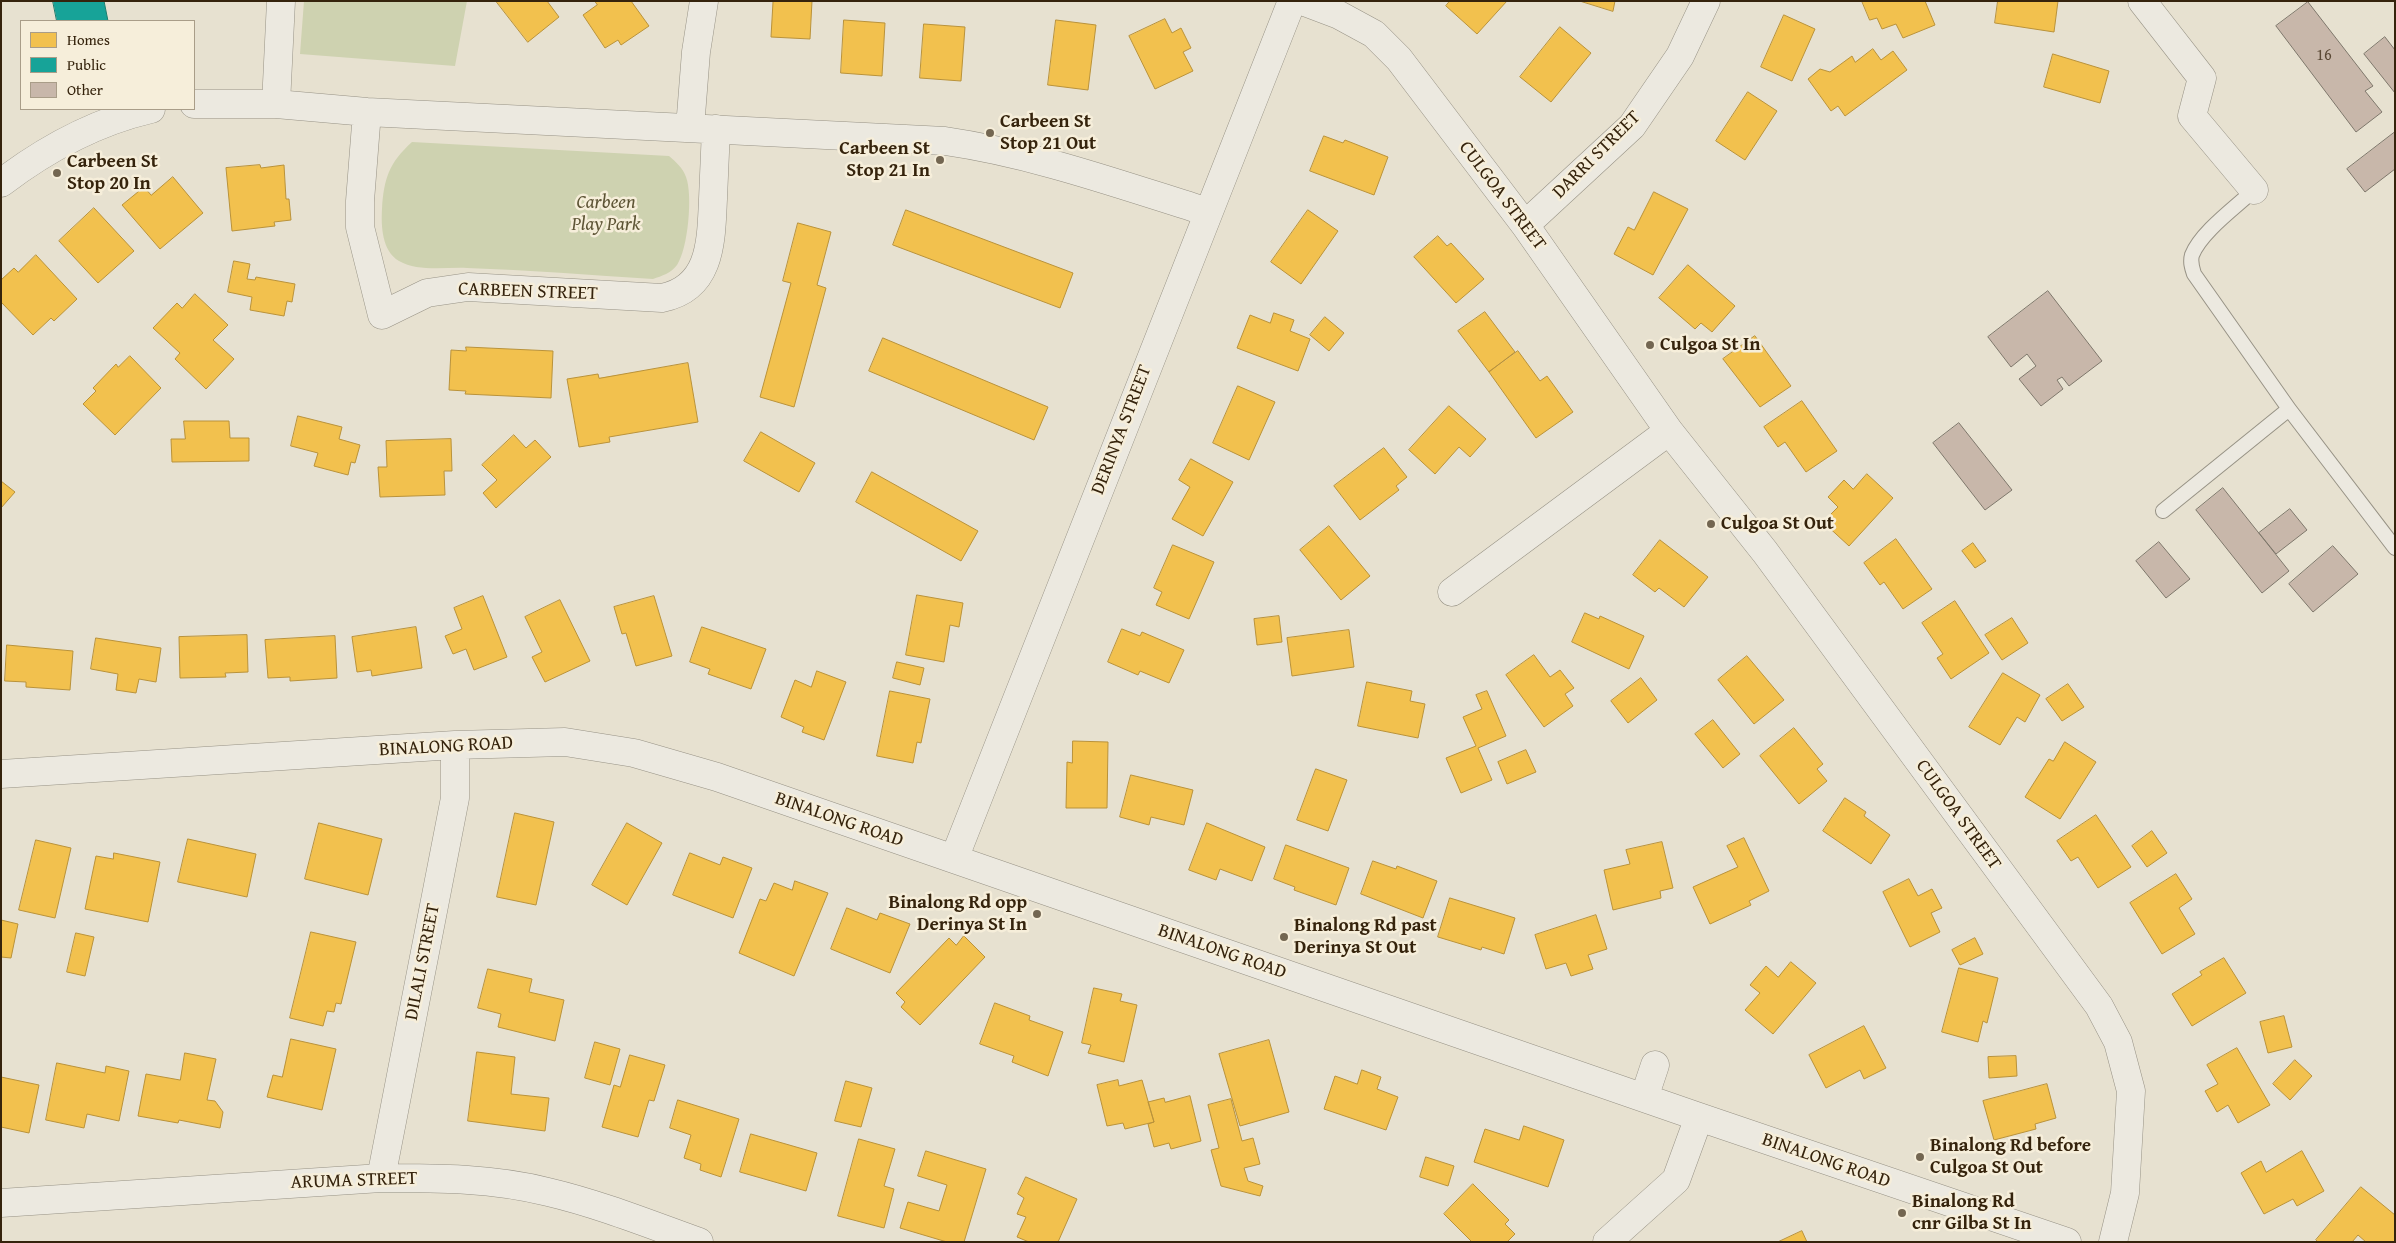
<!DOCTYPE html>
<style>
body{margin:0}
#map{position:relative;width:2396px;height:1243px;overflow:hidden;background:#e7e1d0;font-family:"Gentium Book Plus",serif}
canvas{display:block}
.frame{position:absolute;inset:0;border:2px solid #35230c;pointer-events:none}
.legend{position:absolute;left:20px;top:20px;width:175px;height:90px;box-sizing:border-box;background:#f6eeda;border:1px solid #a99d88;margin:0;padding:6px 9px;list-style:none;font-size:15px;color:#35230c}
.legend li{display:flex;align-items:center;gap:10px;height:25px}
.legend b{width:25px;border:1px solid #a99d88}
</style>
<div id="map">
<canvas width="2396" height="1243"></canvas>
<div class="frame"></div>
<ul class="legend">
<li><b style="height:14px;background:#f2c14e"></b>Homes</li>
<li><b style="height:14px;background:#17a398"></b>Public</li>
<li><b style="height:14px;background:#c8b7aa"></b>Other</li>
</ul>
</div>
<script>
const g = document.querySelector('canvas').getContext('2d');
g.lineJoin = 'round';
function paint(path, color) { g.fillStyle = color; g.fill(path, 'evenodd'); }
function trace(path, color, width, dash) { g.strokeStyle = color; g.lineWidth = width; g.lineCap = dash ? 'butt' : 'round'; g.setLineDash(dash || []); g.stroke(path); }
function drawText(font, color, halo, rows, align = 'center') {
  g.font = font + ' "Gentium Book Plus",serif'; g.lineWidth = 5; g.setLineDash([]); g.textBaseline = 'middle'; g.strokeStyle = halo; g.fillStyle = color; for (const [text, x, y, turn = 0] of rows) {
    g.save(); g.translate(x, y); g.rotate((+turn || 0) * Math.PI / 180); g.textAlign = isNaN(turn) ? turn : align; if (halo) g.strokeText(text, 0, 0); g.fillText(text, 0, 0); g.restore();
  }
}
paint(new Path2D(`
 M 304,1 L 467,1 L 455,66 L 300,54 Z
 M 412,142 L 669,156 C 676,162 683,168 686,177 C 693,195 688,249 677,265 C 671,273 662,276 653,279 C 591,275 529,270 467,268 C 445,267 418,272 399,261 C 382,251 381,226 382,209 C 384,178 389,163 412,142 Z`), '#ced2b0');
const homes = new Path2D(`
 M 496,1 L 547,1 L 559,17 L 528,42 Z
 M 595,1 L 631,1 L 649,26 L 621,45 L 618,40 L 605,48 L 583,15 L 597,5 Z
 M 771,1 L 812,1 L 810,39 L 771,37 L 773,2 Z
 M 1450,1 L 1507,1 L 1477,34 L 1446,6 Z
 M 1580,1 L 1615,1 L 1613,11 Z
 M 1862,1 L 1925,1 L 1935,25 L 1903,38 L 1896,24 L 1882,29 L 1877,18 L 1870,20 Z
 M 1998,1 L 2058,1 L 2054,32 L 1995,23 Z
 M 1784,15 L 1815,29 L 1792,81 L 1761,67 Z
 M 1165,19 L 1172,33 L 1181,28 L 1191,48 L 1183,52 L 1193,71 L 1155,89 L 1129,36 Z
 M 844,20 L 885,23 L 882,76 L 841,73 Z
 M 1056,20 L 1096,25 L 1088,90 L 1048,85 Z
 M 924,24 L 965,27 L 961,81 L 920,78 Z
 M 1560,27 L 1591,53 L 1551,102 L 1520,77 Z
 M 1873,49 L 1881,60 L 1893,51 L 1907,70 L 1845,116 L 1838,106 L 1831,111 L 1808,79 L 1820,69 L 1830,72 L 1852,56 L 1855,62 Z
 M 2053,54 L 2109,71 L 2100,103 L 2044,87 Z
 M 1748,92 L 1777,111 L 1745,160 L 1716,141 Z
 M 1324,136 L 1343,143 L 1345,140 L 1388,157 L 1374,195 L 1310,171 Z
 M 260,165 L 261,168 L 284,165 L 286,199 L 289,199 L 291,220 L 274,222 L 275,226 L 232,231 L 226,168 Z
 M 173,177 L 203,213 L 160,249 L 122,205 L 144,187 L 151,195 Z
 M 1654,192 L 1688,209 L 1653,275 L 1614,254 L 1628,227 L 1634,230 Z
 M 94,208 L 134,251 L 98,283 L 59,241 Z
 M 906,210 L 1073,273 L 1060,308 L 893,245 Z
 M 1308,210 L 1338,231 L 1301,284 L 1271,262 Z
 M 798,223 L 831,232 L 817,285 L 826,288 L 794,407 L 760,397 L 791,283 L 783,281 Z
 M 1438,236 L 1447,246 L 1451,243 L 1484,279 L 1456,303 L 1414,257 Z
 M 36,255 L 77,299 L 54,321 L 51,318 L 33,335 L 1,302 L 1,280 L 14,268 L 18,272 Z
 M 234,261 L 250,264 L 247,279 L 255,280 L 256,277 L 295,284 L 292,302 L 287,301 L 284,316 L 250,310 L 252,297 L 228,292 Z
 M 1688,265 L 1735,306 L 1712,332 L 1701,323 L 1695,329 L 1659,298 Z
 M 195,294 L 228,325 L 213,340 L 234,359 L 206,389 L 175,359 L 180,353 L 153,328 L 177,303 L 182,308 Z
 M 1485,312 L 1515,352 L 1489,372 L 1458,331 Z
 M 1274,313 L 1294,320 L 1290,331 L 1310,339 L 1298,371 L 1237,348 L 1250,315 L 1270,323 Z
 M 1325,317 L 1344,333 L 1329,351 L 1310,335 Z
 M 1755,336 L 1791,386 L 1760,407 L 1723,359 Z
 M 883,338 L 1048,407 L 1034,440 L 869,371 Z
 M 466,347 L 553,351 L 551,398 L 465,394 L 466,391 L 449,390 L 451,350 L 466,351 Z
 M 1518,351 L 1540,381 L 1547,376 L 1573,412 L 1536,438 L 1489,372 Z
 M 130,356 L 161,388 L 115,435 L 83,404 L 96,391 L 93,388 L 116,364 L 118,367 Z
 M 688,363 L 698,422 L 609,437 L 610,442 L 579,447 L 567,379 L 598,374 L 599,378 Z
 M 1238,386 L 1275,402 L 1249,460 L 1213,443 Z
 M 1802,401 L 1837,451 L 1806,472 L 1785,442 L 1778,447 L 1764,427 Z
 M 1449,406 L 1486,439 L 1470,457 L 1459,447 L 1435,474 L 1409,450 Z
 M 298,416 L 342,427 L 339,439 L 360,445 L 355,463 L 351,462 L 348,475 L 314,466 L 318,453 L 291,446 Z
 M 184,421 L 229,421 L 230,438 L 249,438 L 249,461 L 172,462 L 171,439 L 185,439 Z
 M 761,432 L 815,463 L 799,492 L 744,461 Z
 M 514,435 L 526,448 L 535,440 L 551,457 L 496,508 L 483,493 L 497,480 L 482,465 Z
 M 451,439 L 452,471 L 444,471 L 445,495 L 380,497 L 378,467 L 387,467 L 386,441 Z
 M 1384,448 L 1407,477 L 1396,486 L 1399,490 L 1360,520 L 1334,486 Z
 M 1191,459 L 1233,482 L 1203,536 L 1172,519 L 1190,487 L 1179,480 Z
 M 872,472 L 978,531 L 961,561 L 856,502 Z
 M 1867,474 L 1893,498 L 1849,546 L 1823,522 L 1838,507 L 1828,497 L 1844,480 L 1853,489 Z
 M 1,481 L 15,492 L 1,508 Z
 M 1329,526 L 1370,576 L 1341,600 L 1300,550 Z
 M 1896,539 L 1932,589 L 1903,609 L 1884,582 L 1880,585 L 1864,563 Z
 M 1660,540 L 1708,577 L 1684,607 L 1659,588 L 1655,592 L 1633,575 Z
 M 1973,543 L 1986,561 L 1975,568 L 1962,551 Z
 M 1173,545 L 1214,562 L 1189,619 L 1156,605 L 1162,592 L 1154,588 Z
 M 917,595 L 963,603 L 959,627 L 950,625 L 944,662 L 906,655 Z
 M 483,596 L 507,657 L 474,670 L 466,649 L 453,654 L 445,636 L 462,629 L 454,608 Z
 M 654,596 L 672,656 L 636,666 L 626,633 L 622,634 L 614,607 Z
 M 560,600 L 590,661 L 545,682 L 532,657 L 542,652 L 525,617 Z
 M 1955,601 L 1989,653 L 1951,679 L 1937,658 L 1943,654 L 1922,623 Z
 M 1585,613 L 1599,619 L 1600,616 L 1644,636 L 1629,669 L 1572,642 Z
 M 1279,616 L 1282,642 L 1257,645 L 1254,619 Z
 M 2012,618 L 2028,643 L 2002,660 L 1985,635 Z
 M 416,627 L 422,668 L 372,676 L 371,670 L 357,672 L 352,637 Z
 M 702,627 L 766,649 L 751,689 L 708,674 L 710,669 L 690,662 Z
 M 1122,629 L 1140,636 L 1142,632 L 1184,650 L 1169,683 L 1140,671 L 1138,675 L 1108,662 Z
 M 1349,630 L 1354,667 L 1292,676 L 1287,638 Z
 M 247,635 L 248,672 L 225,673 L 226,677 L 180,678 L 179,637 Z
 M 335,636 L 337,678 L 290,681 L 290,677 L 268,678 L 265,640 Z
 M 96,638 L 161,648 L 156,682 L 139,679 L 136,693 L 116,690 L 118,674 L 91,669 Z
 M 7,645 L 73,651 L 70,690 L 26,687 L 26,682 L 5,681 Z
 M 1534,655 L 1550,677 L 1560,670 L 1574,688 L 1565,694 L 1573,706 L 1544,727 L 1506,675 Z
 M 1747,656 L 1784,700 L 1754,724 L 1718,680 Z
 M 897,662 L 924,668 L 920,685 L 893,678 Z
 M 817,671 L 846,682 L 824,740 L 802,732 L 804,727 L 781,717 L 795,680 L 811,687 Z
 M 2003,673 L 2040,695 L 2025,722 L 2017,717 L 2000,745 L 1969,727 Z
 M 1641,678 L 1657,700 L 1628,723 L 1611,701 Z
 M 1367,682 L 1412,691 L 1410,701 L 1425,704 L 1418,738 L 1358,726 Z
 M 2068,684 L 2084,707 L 2062,721 L 2046,699 Z
 M 890,691 L 930,699 L 921,743 L 917,742 L 913,763 L 877,756 Z
 M 1487,691 L 1506,736 L 1478,748 L 1492,780 L 1461,793 L 1446,758 L 1476,746 L 1463,717 L 1482,709 L 1476,695 Z
 M 1713,720 L 1740,754 L 1723,768 L 1695,734 Z
 M 1794,728 L 1823,764 L 1817,769 L 1827,781 L 1799,804 L 1760,756 Z
 M 1073,741 L 1108,742 L 1107,808 L 1066,808 L 1067,762 L 1072,763 Z
 M 2065,742 L 2096,762 L 2060,819 L 2025,797 L 2049,759 L 2053,761 Z
 M 1526,750 L 1536,772 L 1507,784 L 1498,762 Z
 M 1316,769 L 1347,780 L 1328,831 L 1297,820 Z
 M 1131,775 L 1193,790 L 1184,825 L 1151,817 L 1149,825 L 1120,817 Z
 M 1845,798 L 1866,812 L 1864,816 L 1890,835 L 1871,864 L 1823,831 Z
 M 515,813 L 554,822 L 536,905 L 497,897 Z
 M 2096,815 L 2131,867 L 2098,888 L 2078,857 L 2071,861 L 2057,841 Z
 M 319,823 L 382,839 L 368,895 L 305,879 Z
 M 627,823 L 662,843 L 627,905 L 592,885 Z
 M 1207,823 L 1265,847 L 1252,881 L 1220,869 L 1216,880 L 1189,870 Z
 M 2152,831 L 2167,853 L 2147,867 L 2132,846 Z
 M 1744,838 L 1769,891 L 1749,901 L 1751,905 L 1710,924 L 1693,887 L 1738,867 L 1727,846 Z
 M 188,839 L 256,854 L 247,897 L 178,882 Z
 M 36,840 L 71,848 L 55,918 L 19,910 Z
 M 1662,842 L 1673,888 L 1660,891 L 1661,898 L 1613,910 L 1604,870 L 1630,864 L 1626,850 Z
 M 1286,845 L 1349,868 L 1336,905 L 1294,890 L 1295,887 L 1274,879 Z
 M 114,853 L 160,862 L 148,922 L 85,909 L 96,856 L 113,859 Z
 M 690,853 L 720,865 L 723,857 L 752,868 L 733,918 L 673,895 Z
 M 1373,861 L 1396,869 L 1397,866 L 1437,881 L 1423,918 L 1361,894 Z
 M 2176,874 L 2192,899 L 2179,908 L 2195,934 L 2162,954 L 2130,903 Z
 M 1909,879 L 1918,896 L 1932,889 L 1942,908 L 1931,913 L 1940,932 L 1910,947 L 1883,892 Z
 M 795,881 L 828,893 L 794,976 L 739,953 L 760,899 L 766,901 L 774,883 L 792,890 Z
 M 1450,898 L 1515,918 L 1504,954 L 1482,947 L 1481,950 L 1438,937 Z
 M 847,908 L 877,920 L 880,913 L 910,924 L 890,973 L 831,949 Z
 M 1596,915 L 1607,949 L 1588,955 L 1593,969 L 1571,976 L 1566,963 L 1546,969 L 1535,935 Z
 M 1,920 L 18,924 L 11,958 L 1,957 Z
 M 311,932 L 356,942 L 341,1004 L 336,1003 L 334,1012 L 327,1011 L 323,1026 L 290,1018 Z
 M 76,933 L 94,937 L 85,976 L 67,972 Z
 M 964,936 L 985,957 L 920,1025 L 901,1007 L 905,1002 L 896,993 L 949,938 L 956,945 Z
 M 1975,938 L 1983,954 L 1960,965 L 1952,950 Z
 M 2224,958 L 2246,993 L 2192,1026 L 2172,994 L 2202,975 L 2200,972 Z
 M 1791,962 L 1816,983 L 1773,1034 L 1745,1010 L 1760,993 L 1750,985 L 1766,966 L 1778,977 Z
 M 1959,968 L 1998,978 L 1987,1023 L 1983,1021 L 1978,1042 L 1942,1032 Z
 M 488,969 L 532,979 L 529,992 L 564,1000 L 555,1041 L 498,1027 L 501,1014 L 478,1008 Z
 M 1094,988 L 1122,994 L 1120,1001 L 1137,1005 L 1124,1062 L 1088,1053 L 1091,1045 L 1082,1043 Z
 M 995,1003 L 1030,1016 L 1029,1020 L 1063,1032 L 1048,1076 L 1012,1062 L 1014,1056 L 980,1044 Z
 M 2284,1016 L 2292,1047 L 2268,1053 L 2260,1022 Z
 M 1864,1026 L 1886,1068 L 1864,1079 L 1860,1070 L 1826,1088 L 1809,1055 Z
 M 291,1039 L 336,1049 L 322,1110 L 267,1097 L 273,1075 L 282,1077 Z
 M 1269,1040 L 1289,1112 L 1240,1126 L 1219,1054 Z
 M 595,1042 L 620,1049 L 610,1085 L 585,1078 Z
 M 2237,1048 L 2270,1105 L 2238,1123 L 2228,1105 L 2217,1112 L 2205,1091 L 2218,1084 L 2207,1065 Z
 M 477,1052 L 515,1057 L 511,1094 L 549,1098 L 545,1131 L 468,1121 Z
 M 185,1053 L 216,1059 L 207,1100 L 215,1101 L 223,1112 L 220,1128 L 179,1120 L 178,1123 L 138,1116 L 146,1074 L 180,1080 Z
 M 630,1055 L 665,1065 L 654,1101 L 649,1100 L 638,1137 L 602,1127 L 614,1085 L 620,1087 Z
 M 2016,1056 L 2017,1076 L 1989,1078 L 1988,1057 Z
 M 2295,1060 L 2312,1076 L 2290,1100 L 2273,1084 Z
 M 57,1063 L 105,1073 L 106,1066 L 129,1071 L 119,1121 L 87,1114 L 84,1128 L 46,1120 Z
 M 1362,1070 L 1381,1077 L 1377,1089 L 1398,1097 L 1386,1130 L 1324,1109 L 1335,1076 L 1357,1084 Z
 M 1,1077 L 39,1085 L 29,1133 L 1,1127 Z
 M 1118,1080 L 1119,1086 L 1142,1080 L 1154,1122 L 1125,1129 L 1123,1123 L 1107,1126 L 1097,1085 Z
 M 846,1081 L 872,1088 L 861,1127 L 835,1121 Z
 M 2047,1084 L 2056,1118 L 2035,1124 L 2036,1129 L 1994,1140 L 1983,1101 Z
 M 1190,1096 L 1201,1141 L 1171,1149 L 1169,1143 L 1154,1147 L 1148,1124 L 1154,1122 L 1148,1102 L 1164,1098 L 1165,1102 Z
 M 1231,1099 L 1242,1141 L 1253,1138 L 1260,1164 L 1244,1168 L 1248,1181 L 1263,1186 L 1260,1196 L 1221,1186 L 1211,1150 L 1219,1148 L 1208,1105 Z
 M 678,1100 L 739,1119 L 721,1177 L 700,1170 L 701,1164 L 684,1158 L 691,1135 L 670,1128 Z
 M 1524,1126 L 1564,1140 L 1548,1187 L 1474,1162 L 1485,1129 L 1519,1140 Z
 M 751,1134 L 817,1153 L 806,1191 L 740,1172 Z
 M 859,1139 L 895,1149 L 884,1186 L 894,1189 L 884,1228 L 838,1216 Z
 M 926,1151 L 986,1169 L 964,1242 L 947,1242 L 900,1228 L 908,1202 L 939,1211 L 947,1185 L 918,1176 Z
 M 2302,1151 L 2324,1191 L 2297,1206 L 2293,1199 L 2264,1214 L 2241,1173 L 2261,1161 L 2266,1172 Z
 M 1426,1157 L 1454,1166 L 1448,1186 L 1420,1177 Z
 M 1026,1177 L 1077,1199 L 1058,1242 L 1029,1242 L 1017,1237 L 1026,1217 L 1017,1214 L 1024,1198 L 1018,1194 Z
 M 1473,1184 L 1509,1220 L 1505,1224 L 1515,1234 L 1507,1242 L 1472,1242 L 1444,1214 Z
 M 2361,1187 L 2395,1215 L 2395,1242 L 2366,1242 L 2358,1235 L 2352,1242 L 2318,1242 L 2316,1240 Z
 M 1802,1231 L 1807,1242 L 1778,1242 Z`);
paint(homes, '#f2c14e');
trace(homes, '#b9923a', 1);
const public = new Path2D(`
 M 53,1 L 104,1 L 108,21 L 57,21 Z`);
paint(public, '#17a398');
trace(public, '#207d6e', 1);
const building = new Path2D(`
 M 2308,2 L 2373,86 L 2365,91 L 2382,112 L 2356,132 L 2276,26 Z
 M 2385,37 L 2395,50 L 2395,93 L 2364,54 Z
 M 2395,132 L 2395,169 L 2365,192 L 2347,169 Z
 M 2048,291 L 2102,361 L 2069,386 L 2062,377 L 2057,380 L 2063,389 L 2041,406 L 2019,379 L 2036,366 L 2027,354 L 2011,367 L 1988,337 Z
 M 1959,423 L 2012,490 L 1985,510 L 1933,443 Z
 M 2223,488 L 2289,571 L 2262,593 L 2196,510 Z
 M 2290,509 L 2307,530 L 2276,554 L 2259,533 Z
 M 2159,542 L 2190,579 L 2166,598 L 2136,561 Z
 M 2333,546 L 2358,574 L 2313,612 L 2289,584 Z`);
paint(building, '#c8b7aa');
trace(building, '#7e776b', 1);
const service = new Path2D(`
 M 2254,190 C 2236,207 2201,232 2192,255 C 2190,262 2192,268 2194,274 L 2289,409 L 2395,548
 M 2163,511 L 2289,409`);
const minor = new Path2D(`
 M 1302,1 L 1339,15 L 1374,34 L 1399,59 L 1525,225 L 1669,431 L 1765,552 L 2099,1006 L 2118,1042 L 2131,1091 L 2125,1193 L 2113,1242
 M 2142,1 L 2202,78 L 2192,116 L 2254,190
 M 194,104 L 276,104 L 367,112 L 945,141 C 1035,154 1121,185 1208,212
 M 276,104 L 281,1
 M 367,112 L 360,201 L 360,227 L 382,315 L 427,293 L 468,287 L 662,298 C 712,288 711,240 713,199 C 714,176 715,153 716,129
 M 690,128 L 696,52 L 704,1
 M 1,183 C 47,148 95,122 151,109
 M 1525,225 L 1632,126 L 1680,56 L 1706,1
 M 1452,592 L 1669,431
 M 1,774 L 455,745 L 565,742 L 634,753 L 717,777 L 1699,1117 L 2067,1242
 M 954,859 L 1292,1
 M 1644,1098 L 1655,1065
 M 381,1178 L 455,798 L 455,745
 M 1,1203 L 381,1178 C 437,1178 493,1178 548,1192 C 599,1204 649,1224 699,1242
 M 1607,1242 L 1676,1180 L 1699,1117`);
trace(service, '#979285', 16);
trace(minor, '#979285', 29);
trace(service, '#ece9e0', 14);
trace(minor, '#ece9e0', 28);
for (const [x, y, r, color] of [
 [990,133,5,"#736651"],
 [940,160,5,"#736651"],
 [57,173,5,"#736651"],
 [1650,345,5,"#736651"],
 [1711,524,5,"#736651"],
 [1037,914,5,"#736651"],
 [1284,937,5,"#736651"],
 [1920,1157,5,"#736651"],
 [1902,1213,5,"#736651"]
]) { const dot = new Path2D(); dot.arc(x, y, r, 0, 2 * Math.PI); g.fillStyle = color; g.fill(dot); trace(dot, '#f6eeda', 2); }
drawText('16px', '#5a4834', null, [
 ["16",2324,56]
]);
drawText('bold 19px', '#35230c', '#f6eeda', [
 ["Carbeen St",1000,122],
 ["Stop 21 Out",1000,144],
 ["Carbeen St",930,149,"right"],
 ["Stop 21 In",930,171,"right"],
 ["Carbeen St",67,162],
 ["Stop 20 In",67,184],
 ["Culgoa St In",1660,345],
 ["Culgoa St Out",1721,524],
 ["Binalong Rd opp",1027,903,"right"],
 ["Derinya St In",1027,925,"right"],
 ["Binalong Rd past",1294,926],
 ["Derinya St Out",1294,948],
 ["Binalong Rd before",1930,1146],
 ["Culgoa St Out",1930,1168],
 ["Binalong Rd",1912,1202],
 ["cnr Gilba St In",1912,1224]
], 'left');
drawText('19px', '#35230c', '#f6eeda', [
 ["DARRI STREET",1597,155,-45],
 ["CULGOA STREET",1502,196,53],
 ["CARBEEN STREET",528,292,2],
 ["DERINYA STREET",1122,430,-69],
 ["BINALONG ROAD",446,747,-3],
 ["CULGOA STREET",1958,815,54],
 ["BINALONG ROAD",839,820,19],
 ["BINALONG ROAD",1222,952,19],
 ["DILALI STREET",423,962,-79],
 ["BINALONG ROAD",1826,1161,19],
 ["ARUMA STREET",354,1181,-2]
]);
drawText('italic 19px', '#5d5435', '#f6eeda', [
 ["Carbeen",606,203],
 ["Play Park",606,225]
]);
</script>
